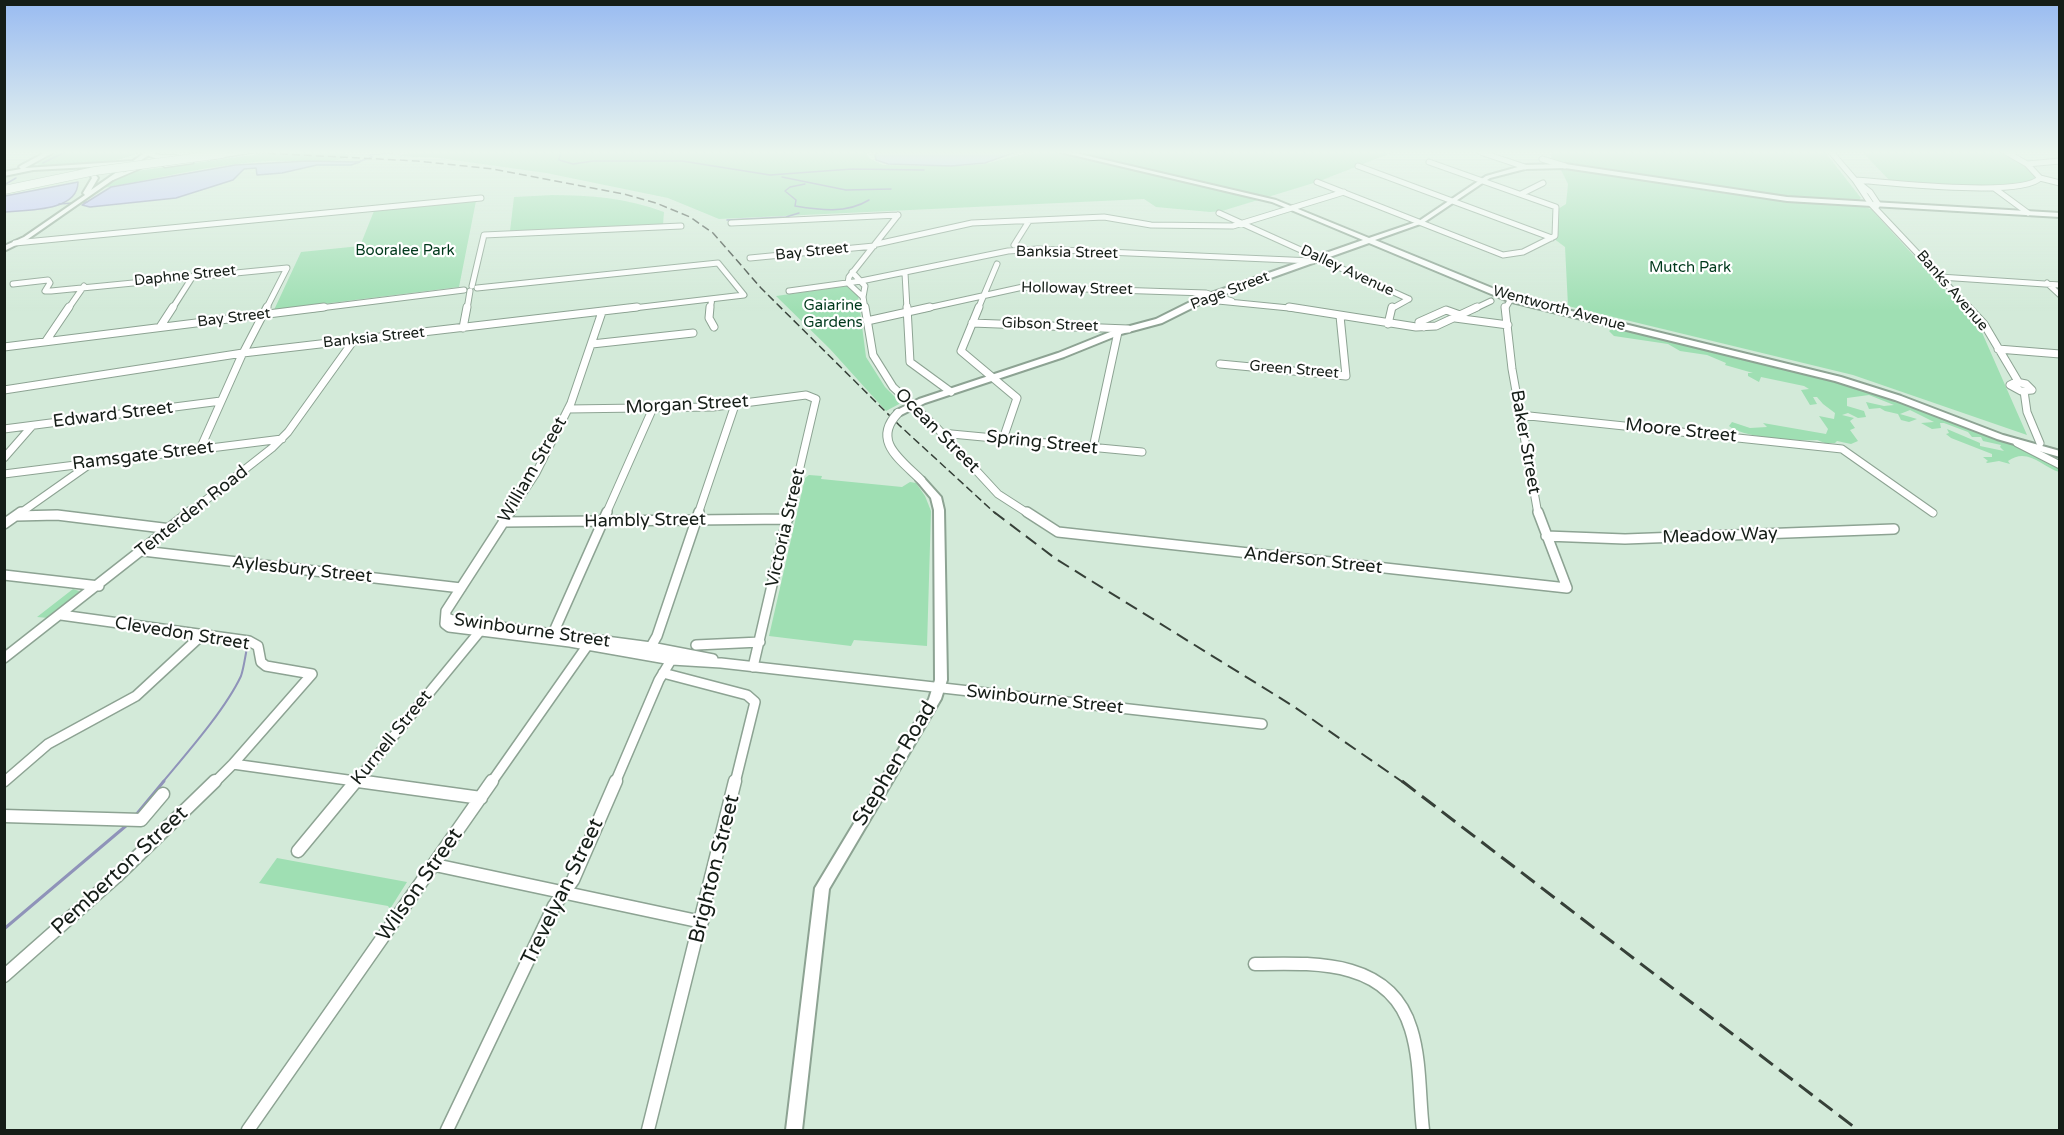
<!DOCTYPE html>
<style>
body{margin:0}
#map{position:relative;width:2064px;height:1135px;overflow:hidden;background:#d3ead9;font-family:"Varela Round",sans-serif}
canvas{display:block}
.frame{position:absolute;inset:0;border:6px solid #151d17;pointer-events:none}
</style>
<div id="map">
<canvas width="2064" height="1135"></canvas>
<div class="frame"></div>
</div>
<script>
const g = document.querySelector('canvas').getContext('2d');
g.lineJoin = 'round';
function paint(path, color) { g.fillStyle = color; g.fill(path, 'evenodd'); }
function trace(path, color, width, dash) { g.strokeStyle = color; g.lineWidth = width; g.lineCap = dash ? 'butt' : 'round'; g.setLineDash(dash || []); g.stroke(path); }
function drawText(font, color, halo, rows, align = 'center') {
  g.font = font + ' "Varela Round",sans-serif'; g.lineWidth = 4.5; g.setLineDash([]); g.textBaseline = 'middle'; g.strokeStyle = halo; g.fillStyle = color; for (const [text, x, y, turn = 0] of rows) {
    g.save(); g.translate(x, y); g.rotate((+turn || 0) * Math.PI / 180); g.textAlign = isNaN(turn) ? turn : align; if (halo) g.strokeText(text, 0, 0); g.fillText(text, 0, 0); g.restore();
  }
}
paint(new Path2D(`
 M 58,152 L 140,152 C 121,163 58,170 37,164 Z
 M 274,152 L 343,152 L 350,156 C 325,167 294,159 268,161 C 213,164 157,179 103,188 L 129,172 Z
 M 413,152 L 866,152 L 869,158 L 883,165 L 956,166 L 985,164 L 1030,152 L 1394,152 L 1317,182 L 1222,211 L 1210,212 L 1156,207 L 1144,199 L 719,219 L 668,198 L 546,173 L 439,158 L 397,156 Z
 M 1553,152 L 1825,152 L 1861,198 L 1859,200 L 1865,207 L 1871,209 L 1980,328 L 2027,435 L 1853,375 L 1568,306 L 1565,247 L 1553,238 L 1558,209 L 1566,204 L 1568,184 L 1560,168 L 1729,194 L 1726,188 L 1550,160 Z
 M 1862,152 L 2003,152 L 2027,166 L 2036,176 L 2036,180 C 2005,195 1926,183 1890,181 Z
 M 552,195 C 591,195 627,198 664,212 L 663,225 L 510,231 L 514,197 Z
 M 476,201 L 459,287 L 274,310 L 301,252 L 360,246 L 374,211 Z
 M 848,286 L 858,295 L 866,357 L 885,387 L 901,403 L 886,411 L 830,349 L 776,296 Z
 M 1614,327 L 1848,384 L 2008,442 L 2058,468 L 2059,472 C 2042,467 2028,447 2008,461 L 2010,464 L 1999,461 L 1987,463 L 1986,462 L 1988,461 L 1983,457 L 1992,457 L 1992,454 L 1951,438 L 1946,434 L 1949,433 L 1947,429 L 1980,443 L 1980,446 L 2004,451 L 2000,447 L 2001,445 L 1983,441 L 1981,437 L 1972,437 L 1968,432 L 1944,423 L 1940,423 L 1941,428 L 1932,429 L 1921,423 L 1934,422 L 1910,410 L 1900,414 L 1917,419 L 1909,422 L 1901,420 L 1898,414 L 1885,411 L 1880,408 L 1869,409 L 1866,402 L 1884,406 L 1894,405 L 1869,395 L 1847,398 L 1847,406 L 1864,411 L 1866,417 L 1858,418 L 1848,413 L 1842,415 L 1854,418 L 1850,421 L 1855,428 L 1850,430 L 1858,441 L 1851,444 L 1837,441 L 1835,443 L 1825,443 L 1817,440 C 1798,441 1743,438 1729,426 L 1732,422 L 1750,428 L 1767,427 L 1763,423 L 1826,434 L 1828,429 L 1819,416 L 1834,419 L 1835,413 L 1823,404 L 1817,397 L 1813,397 L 1817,404 L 1810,405 L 1801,390 L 1809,389 L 1804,386 L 1761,377 L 1759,382 L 1748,376 L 1748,373 L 1753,373 L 1725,365 L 1726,363 L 1707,355 L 1680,351 L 1668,344 L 1614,336 L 1609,331 Z
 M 809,475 L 822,476 L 821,479 L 902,487 L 910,482 L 916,483 L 925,496 L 931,511 L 927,646 L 854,640 L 851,646 L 769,636 L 805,478 Z
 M 73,589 L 79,591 L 78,595 L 48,618 L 37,617 Z
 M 277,858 L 407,882 L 390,909 L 388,906 L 259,883 Z`), '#9fdfb3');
const water = new Path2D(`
 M 879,152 L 1016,152 L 985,163 L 951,166 L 888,164 L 876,160 L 875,155 Z
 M 307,161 L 360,162 L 351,165 L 317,165 L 282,173 L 257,175 L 256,168 L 244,169 L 233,180 L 176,198 L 90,207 L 82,205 L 111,187 L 235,165 Z
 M 78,182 C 78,212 26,210 5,212 L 5,196 Z`);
paint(water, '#c3c5fe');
trace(water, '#8f93b9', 1.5);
trace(new Path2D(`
 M 560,154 L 559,160 L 573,164 L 593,161 L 682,161 L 770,175 L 852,169 L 924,170
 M 358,162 L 372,157 L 369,155 L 405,152
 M 43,163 L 65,152
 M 782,177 L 846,190 L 891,189
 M 805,184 L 790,187 L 785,191 L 796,200 L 795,206 C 820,210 846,214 869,200
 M 4,185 L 16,178
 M 59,204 L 87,202
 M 727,220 L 786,217 L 799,213`), '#8f93b9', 1.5);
trace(new Path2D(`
 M 162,783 C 187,753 225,710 241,676 C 244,667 245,657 247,648`), '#8f93b9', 2);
trace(new Path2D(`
 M 135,816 L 164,781
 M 4,929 L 127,825`), '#8f93b9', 3);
const minorFar3 = new Path2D(`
 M 1480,152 L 1525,167
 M 1831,152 L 1855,180 L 1870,192 L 1878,204 L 1876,207
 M 1542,159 L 1565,166
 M 2027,164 L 2060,161
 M 1358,166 L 1552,238
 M 2040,178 L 2060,183
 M 1855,180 L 1871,204 L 1970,309
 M 1855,180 C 1886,182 2022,198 2040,178 L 2027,164 L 2006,152
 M 1317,182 L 1503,255 L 1523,252 L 1555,236 L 1556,207 L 1429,162
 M 1994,188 L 2028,213
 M 1521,194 L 1543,183
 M 1219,213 L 1409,299
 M 731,223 L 898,215
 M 15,243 L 481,198
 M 877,244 L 972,223 L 1104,217 L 1151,225 L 1233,226 L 1344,192
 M 1014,245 L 1029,221
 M 750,258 L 874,246
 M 852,272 L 865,286 L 863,297 L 865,309
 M 905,273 L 907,309
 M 1940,277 L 2060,285
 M 2047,283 L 2060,295
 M 13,284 L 48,280 L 50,283 L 45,291 L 51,291 L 287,268 L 266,309
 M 472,286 L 484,235 L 681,226
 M 477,288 L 718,263 L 744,295 L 625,309
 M 789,291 L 861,281 L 1008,251 L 1038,249 L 1313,261
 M 1198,295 L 1208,300 L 1299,309
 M 863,297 L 848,283 L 849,277 L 898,215
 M 68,309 L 84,286
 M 172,309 L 193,276
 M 312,309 L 464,290
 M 467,309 L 470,291
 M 710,309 L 712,299
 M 923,309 L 1023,287 L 1206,293 L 1232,301
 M 978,309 L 997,264
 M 1391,309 L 1409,299
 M 1474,309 L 1491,301
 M 1505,309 L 1511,299`);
const minorFar2 = new Path2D(`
 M 710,307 L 709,318 L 714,327
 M 865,307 L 873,355 L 893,387 L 937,428 L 998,494 L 1029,514
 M 907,307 L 910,362 L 951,392
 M 979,307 L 961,351 L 1017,398 L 1003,439
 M 1289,307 L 1416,327 L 1436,326 L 1477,307
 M 1505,307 L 1512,369 L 1538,514
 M 1968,307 L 1984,324 L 2019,383
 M 1455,318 L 1508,325
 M 867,321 L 930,307
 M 972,323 L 1128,329
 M 1388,324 L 1392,307
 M 160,327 L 173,307
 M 1424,327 L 1419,322 L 1446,310 L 1460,315
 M 463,328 L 467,307
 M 46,341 L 69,307
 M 592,344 L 693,333
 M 4,347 L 324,307
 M 1998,349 L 2060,354
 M 1220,364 L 1346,376 L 1340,316
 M 2016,382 L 2026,384 L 2032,390 L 2021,391 L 2010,385 Z
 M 4,390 L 243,353 L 637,307
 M 2024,391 L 2027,412 L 2040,443
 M 568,409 L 713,407 L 806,395 L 816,399 L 789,514
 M 1520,415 L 1842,449 L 1933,513
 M 4,429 L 221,401
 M 941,433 L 1142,452
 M 2017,443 L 2060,465
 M 1093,448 L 1118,332
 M 200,449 L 241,357 L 267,307
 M 4,458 L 32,426
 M 4,474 L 282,439
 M 19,514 L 90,464
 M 188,514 L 272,448 L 288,432 L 354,340
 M 509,514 L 536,473 L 571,403 L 602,312
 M 606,514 L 653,408
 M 698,514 L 735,405`);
const minorFar1 = new Path2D(`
 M 510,512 L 446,611 L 445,624 L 449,627 L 570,642 L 672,660 L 721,663 L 1262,724
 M 1027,512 L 1058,532 L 1567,588 L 1538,512
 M 16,516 L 57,515 L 171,529
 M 503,522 L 788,519
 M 4,524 L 21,512
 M 1546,536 L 1625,539 L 1894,529
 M 143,551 L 461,588
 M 4,575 L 99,586
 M 61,615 L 249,641 L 258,646 L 261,662 L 266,666 L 312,674 L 233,764 L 214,783
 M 447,618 L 455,621 L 651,647 L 713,659
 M 551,638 L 607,512
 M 696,645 L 760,642
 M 649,650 L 657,636 L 699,512
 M 4,658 L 190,512
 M 753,667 L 789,512
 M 663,673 L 747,695 L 755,702 L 735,783
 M 233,764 L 369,783
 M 4,782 L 48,744 L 136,696 L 203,634
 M 355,783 L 485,625
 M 491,783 L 592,639
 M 615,783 L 659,680 L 676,652`);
const minor = new Path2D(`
 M 358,781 L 481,798
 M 4,816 L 141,820 L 163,794
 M 298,851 L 356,781
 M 435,865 L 702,922
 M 1255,964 C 1315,963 1390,959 1411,1029 C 1421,1061 1419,1097 1423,1130
 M 4,976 L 116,877 L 215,781
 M 248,1130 L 492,781
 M 447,1130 L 554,906 L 573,880 L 616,781
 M 648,1130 L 735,781`);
const major = new Path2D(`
 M 46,152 L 54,152 L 25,168 L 133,161 L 146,152 L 153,152 L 28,239 L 4,251 L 4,246 L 24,237 L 85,195 L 83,193 L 92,178 L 90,175 L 79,172 L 79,170 L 94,173 L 98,178 L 91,190 L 127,165 L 33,170 L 4,176 L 4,172 L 21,169 L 19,167 L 20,166 Z
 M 1060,152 L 1071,152 L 1276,200 L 1369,238 L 1419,221 L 1486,176 L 1525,165 L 1565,164 L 1787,197 L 2060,213 L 2060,217 L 1787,201 L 1565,168 L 1525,169 L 1490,178 L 1423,223 L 1375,240 L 1514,297 L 1841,377 L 1901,396 L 2003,435 L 2060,451 L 2060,457 L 1997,439 L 1895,400 L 1835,381 L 1508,301 L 1369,243 L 1206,301 L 1162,323 L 1121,334 L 1064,357 L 925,403 L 901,415 L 895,415 L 895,411 L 919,399 L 1058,353 L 1115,330 L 1156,319 L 1200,297 L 1363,240 L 1272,202 Z
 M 921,477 L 924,478 L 941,497 L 944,510 L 947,680 L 941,699 L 829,889 L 802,1130 L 786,1130 L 815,888 L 929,699 L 935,680 L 934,510 L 931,498 L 916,480 Z`);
const highway = new Path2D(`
 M 149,152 L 155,152 L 155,154 C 163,157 174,153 181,157 L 161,160 L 149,156 Z
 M 235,152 L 255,152 L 211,159 L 208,157 Z
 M 191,160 L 193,161 L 193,163 L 165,167 L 162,165 Z
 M 141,165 L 146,166 L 113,180 L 108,179 Z`);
trace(minorFar3, '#8da393', 7);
trace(minorFar2, '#8da393', 9);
trace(minorFar1, '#8da393', 12);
trace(minor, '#8da393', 15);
trace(major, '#8da393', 4);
trace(highway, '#8da393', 3);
trace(minorFar3, '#fff', 5);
trace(minorFar2, '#fff', 7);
trace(minorFar1, '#fff', 9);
trace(minor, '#fff', 12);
paint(major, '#fff');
paint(highway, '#fff');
trace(new Path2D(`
 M 244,152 L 417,161 L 493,169 L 624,194 L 656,203 L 690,217 L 713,233 L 761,288 L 899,425 L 996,514`), '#364038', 1.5, [8, 4]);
trace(new Path2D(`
 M 994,512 L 1056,559 L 1293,706 L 1404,783`), '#364038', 2, [13, 7]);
trace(new Path2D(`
 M 1402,781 L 1858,1130`), '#364038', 3, [17, 8]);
const majorBridge = new Path2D(`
 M 898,413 C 871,441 901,460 921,480`);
const highwayBridge = new Path2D(`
 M 4,190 L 95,171 L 222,154`);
trace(majorBridge, '#8da393', 10, []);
trace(highwayBridge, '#8da393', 9, []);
trace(majorBridge, '#fff', 8);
trace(highwayBridge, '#fff', 8);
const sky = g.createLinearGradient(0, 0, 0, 311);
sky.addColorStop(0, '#99bbf1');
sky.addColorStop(0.49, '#ebf6ee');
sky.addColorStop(1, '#ebf6ee00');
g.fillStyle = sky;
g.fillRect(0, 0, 2064, 311);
drawText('15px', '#00391c', '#fff', [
 ["Booralee Park",405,251],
 ["Mutch Park",1690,268],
 ["Gaiarine",833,306],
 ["Gardens",833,323]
]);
drawText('15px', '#151d17', '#fff', [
 ["Bay Street",812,252,-6],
 ["Banksia Street",1067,253,1],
 ["Dalley Avenue",1347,271,25],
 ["Daphne Street",185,276,-6],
 ["Holloway Street",1077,289,1],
 ["Page Street",1230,291,-21],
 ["Banks Avenue",1952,291,49],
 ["Wentworth Avenue",1559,309,15],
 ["Bay Street",234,318,-7],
 ["Gibson Street",1050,325,2],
 ["Banksia Street",374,338,-6],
 ["Green Street",1294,370,5]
]);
drawText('18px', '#151d17', '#fff', [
 ["Morgan Street",687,405,-3],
 ["Edward Street",113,415,-7],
 ["Ocean Street",937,431,45],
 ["Moore Street",1681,431,6],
 ["Baker Street",1525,442,80],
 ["Spring Street",1042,443,6],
 ["Ramsgate Street",143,456,-7],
 ["William Street",533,470,-60],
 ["Tenterden Road",192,512,-38],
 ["Hambly Street",645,521,-1],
 ["Victoria Street",786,528,-77],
 ["Meadow Way",1720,536,-2],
 ["Anderson Street",1313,561,6],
 ["Aylesbury Street",302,570,6],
 ["Swinbourne Street",532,631,8],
 ["Clevedon Street",182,634,9],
 ["Swinbourne Street",1045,700,6],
 ["Kurnell Street",392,738,-51]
]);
drawText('21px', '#151d17', '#fff', [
 ["Stephen Road",895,764,-59],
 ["Brighton Street",715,869,-76],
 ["Pemberton Street",120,871,-43],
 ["Wilson Street",420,885,-55],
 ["Trevelyan Street",563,892,-64]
]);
</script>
